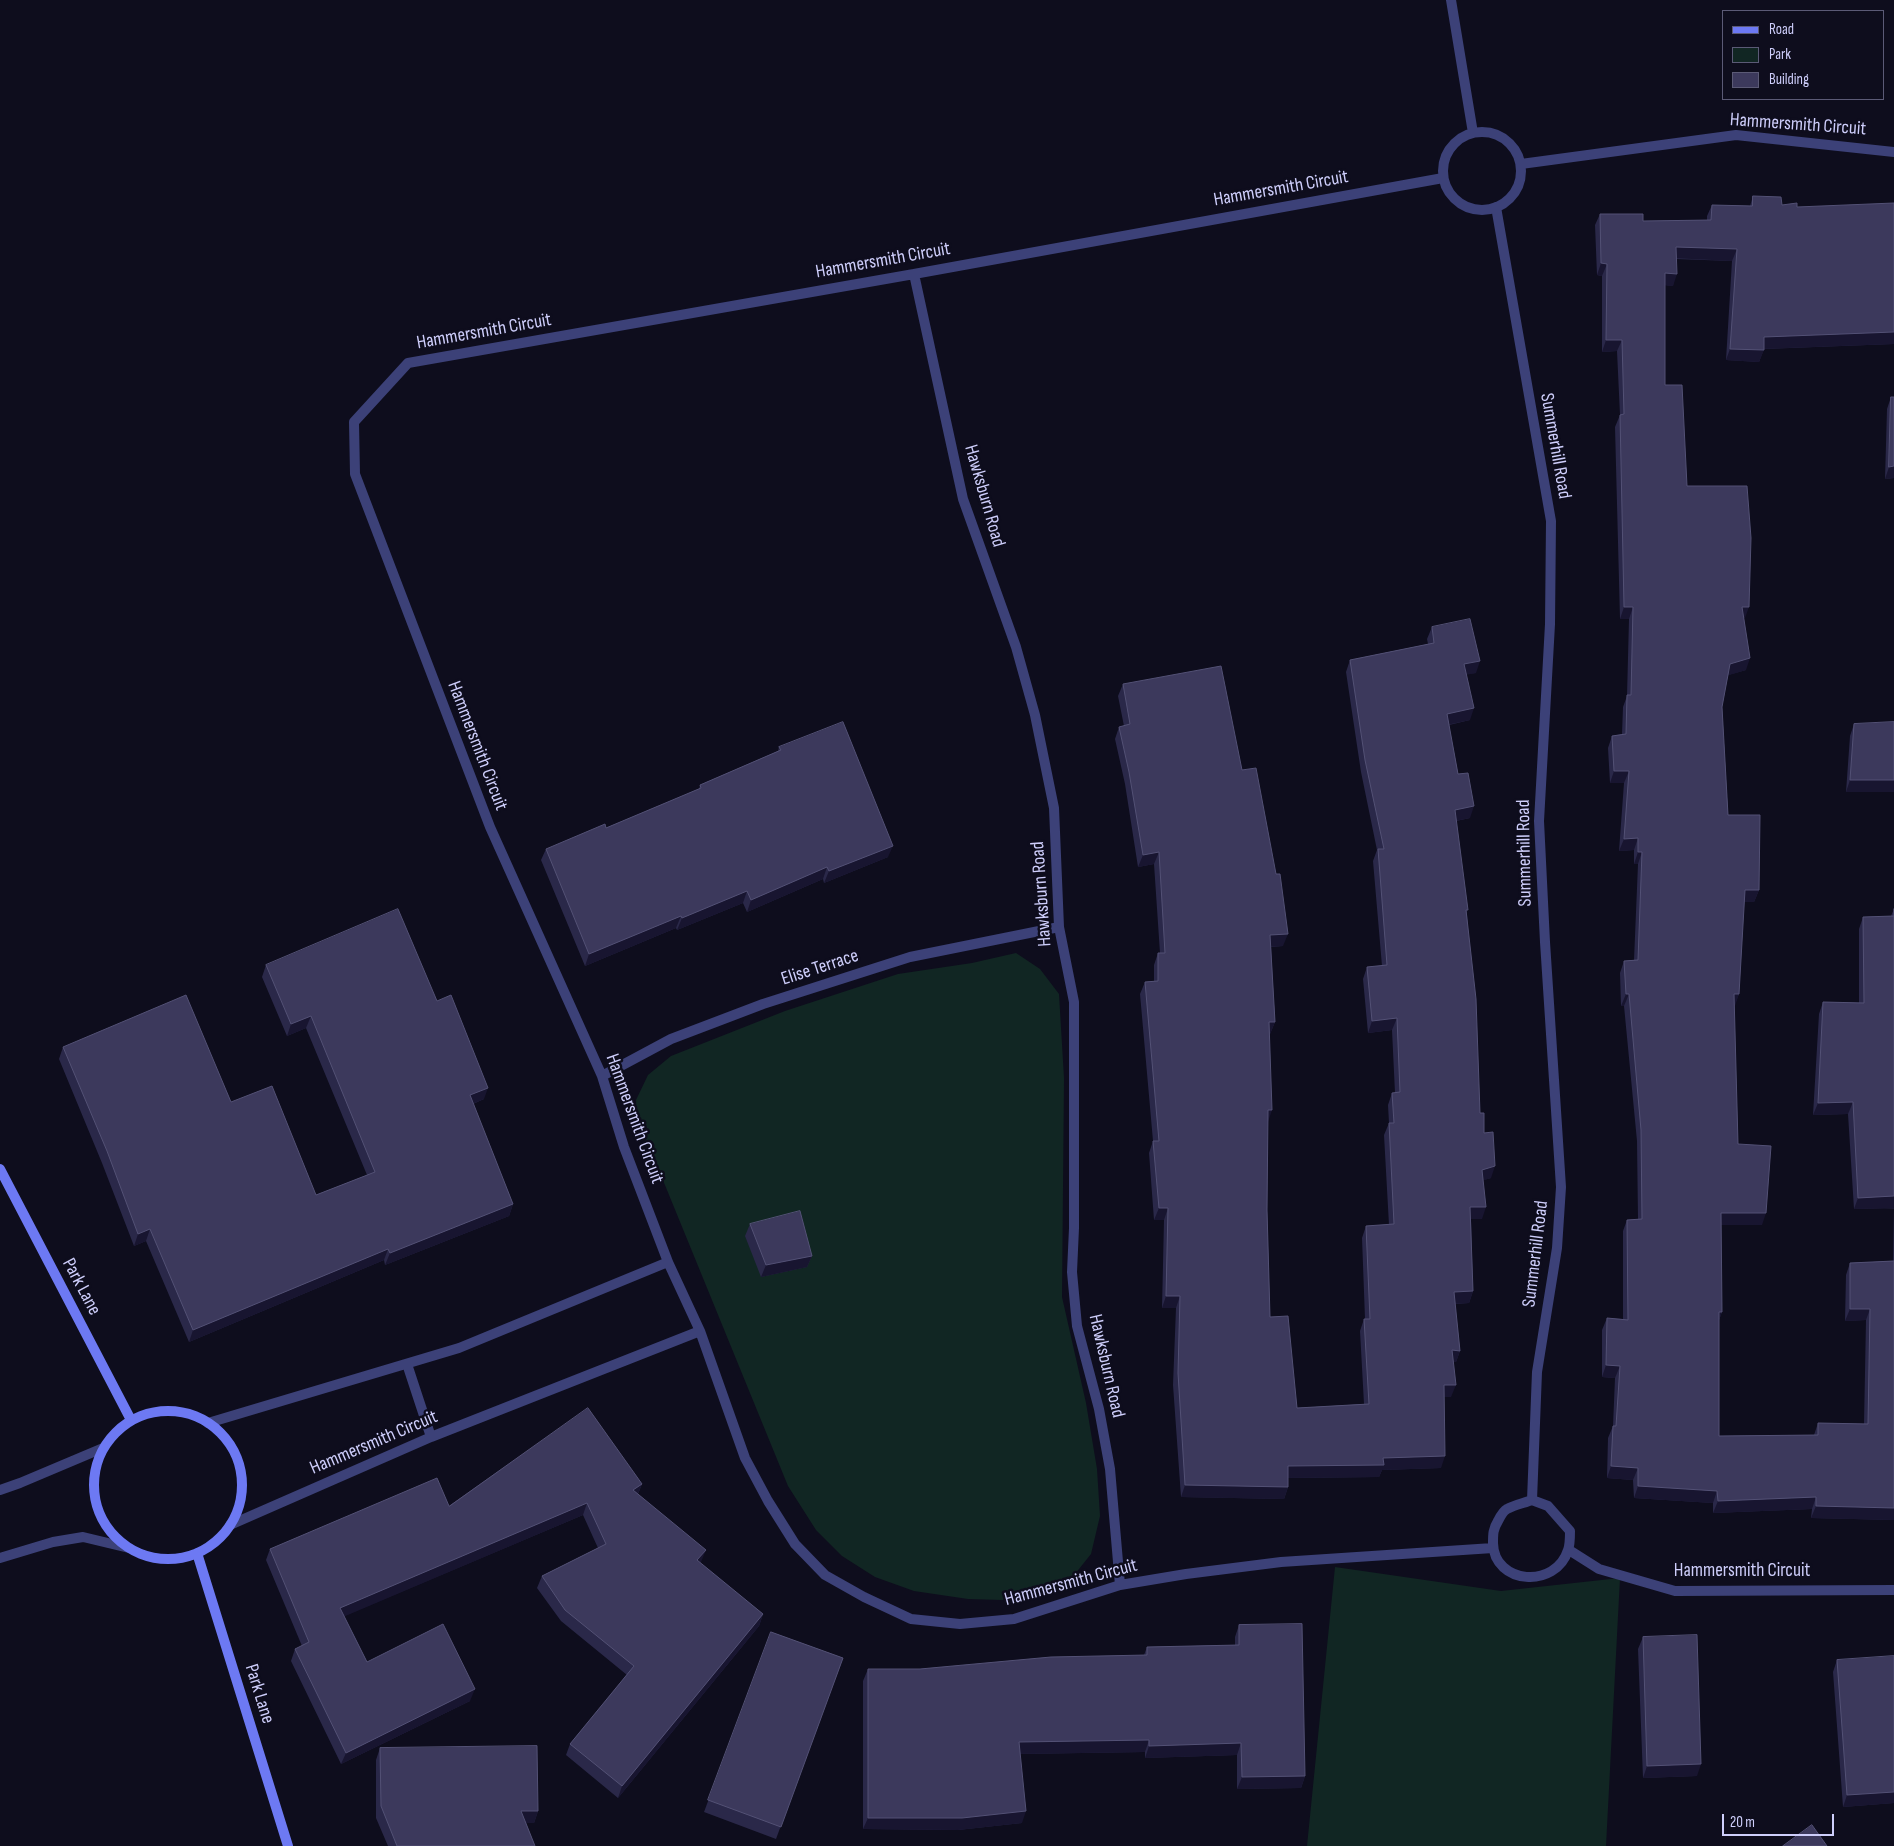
<!DOCTYPE html>
<style>
body{margin:0}
#map{position:relative;width:1894px;height:1846px;overflow:hidden;background:#0e0d1d;font-family:"Sofia Sans Condensed",sans-serif}
canvas{display:block}
.legend{position:absolute;left:1722px;top:10px;width:162px;height:90px;box-sizing:border-box;background:#0e0d1d;border:1px solid #5b5a76;margin:0;padding:6px 9px;list-style:none;font-size:15px;color:#cecefb}
.legend li{display:flex;align-items:center;gap:10px;height:25px}
.legend b{width:25px;border:1px solid #5b5a76}
.scale{position:absolute;left:1722px;top:1814px;width:112px;height:22px;box-sizing:border-box;border:2px solid #cecefb;border-top:0;padding-left:6px;font-size:15px;line-height:18px;white-space:nowrap;color:#cecefb;-webkit-text-stroke:4px #0e0d1d;paint-order:stroke}
</style>
<div id="map">
<canvas width="1894" height="1846"></canvas>
<ul class="legend">
<li><b style="height:6px;background:#6d79f3"></b>Road</li>
<li><b style="height:14px;background:#112623"></b>Park</li>
<li><b style="height:14px;background:#3c395c"></b>Building</li>
</ul>
<div class="scale">20 m</div>
</div>
<script>
const g = document.querySelector('canvas').getContext('2d');
g.lineJoin = 'round';
function paint(path, color) { g.fillStyle = color; g.fill(path, 'evenodd'); }
function trace(path, color, width, dash) { g.strokeStyle = color; g.lineWidth = width; g.lineCap = dash ? 'butt' : 'round'; g.setLineDash(dash || []); g.stroke(path); }
function drawText(font, color, halo, rows, align = 'center') {
  g.font = font + ' "Sofia Sans Condensed",sans-serif'; g.lineWidth = 5; g.setLineDash([]); g.textBaseline = 'middle'; g.strokeStyle = halo; g.fillStyle = color; for (const [text, x, y, turn = 0] of rows) {
    g.save(); g.translate(x, y); g.rotate((+turn || 0) * Math.PI / 180); g.textAlign = isNaN(turn) ? turn : align; if (halo) g.strokeText(text, 0, 0); g.fillText(text, 0, 0); g.restore();
  }
}
paint(new Path2D(`
 M 1016,953 L 1040,969 L 1059,994 L 1064,1078 L 1062,1297 L 1086,1403 L 1097,1469 L 1100,1516 L 1091,1554 L 1071,1579 L 1003,1600 L 968,1599 L 914,1591 L 875,1577 L 842,1556 L 816,1530 L 788,1486 L 658,1168 L 637,1124 L 636,1100 L 648,1075 L 671,1056 L 785,1011 L 898,974 L 972,963 Z
 M 1335,1567 L 1501,1591 L 1620,1578 L 1606,1846 L 1307,1846 Z`), '#112623');
trace(new Path2D(`
 M 1451,0 L 1473,133
 M1443 171a39 39 0 1 1 78 0a39 39 0 1 1-78 0Z
 M 1521,164 L 1736,135 L 1894,152
 M 1443,178 L 914,274 L 408,363 L 354,422 L 355,474 L 490,827 L 602,1076 L 624,1147 L 668,1262 L 700,1331 L 745,1458 L 768,1501 L 795,1544 L 825,1575 L 864,1597 L 911,1619 L 960,1624 L 1014,1619 L 1120,1585 L 1186,1574 L 1281,1562 L 1493,1548
 M 1496,207 L 1551,521 L 1550,624 L 1539,821 L 1545,942 L 1561,1187 L 1557,1248 L 1537,1372 L 1532,1500
 M 914,274 L 963,499 L 1016,647 L 1035,715 L 1054,808 L 1059,927 L 1074,1002 L 1074,1228 L 1072,1272 L 1077,1326 L 1099,1409 L 1110,1469 L 1120,1585
 M 602,1076 L 671,1039 L 763,1004 L 910,957 L 1059,927
 M 407,1364 L 431,1437
 M 208,1423 L 459,1348 L 668,1262
 M 0,1490 L 20,1483 L 103,1448
 M 1532,1500 L 1548,1506 L 1570,1531 C 1570,1537 1570,1545 1568,1550 C 1556,1589 1494,1585 1493,1543 C 1493,1534 1493,1529 1498,1521 C 1500,1517 1503,1511 1507,1509 C 1514,1505 1524,1503 1532,1500 Z
 M 230,1525 L 431,1437 L 700,1331
 M 1569,1550 L 1599,1569 L 1675,1591 L 1894,1590
 M 0,1558 L 53,1542 L 83,1537 L 129,1548`), '#3c4178', 10);
trace(new Path2D(`
 M 0,1169 L 131,1420
 M94 1485a74 74 0 1 1 148 0a74 74 0 1 1-148 0Z
 M 197,1553 L 288,1846`), '#6d79f3', 10);
paint(new Path2D(`
 M 1753,196 L 1782,205 L 1797,207 L 1894,344 L 1764,349 L 1759,362 L 1726,360 L 1732,261 L 1676,259 L 1673,286 L 1665,285 L 1665,385 L 1687,486 L 1745,618 L 1744,618 L 1746,670 L 1728,675 L 1722,707 L 1728,815 L 1759,890 L 1754,902 L 1744,902 L 1739,994 L 1734,1006 L 1738,1144 L 1762,1225 L 1721,1225 L 1722,1312 L 1719,1320 L 1719,1436 L 1814,1435 L 1818,1423 L 1864,1424 L 1866,1320 L 1845,1321 L 1846,1275 L 1850,1263 L 1893,1261 L 1894,1208 L 1854,1209 L 1848,1114 L 1813,1115 L 1819,1014 L 1823,1002 L 1859,1003 L 1859,929 L 1863,917 L 1891,916 L 1894,909 L 1894,1520 L 1811,1518 L 1812,1509 L 1713,1513 L 1713,1503 L 1634,1498 L 1633,1480 L 1607,1478 L 1608,1438 L 1613,1426 L 1615,1378 L 1602,1377 L 1602,1330 L 1607,1318 L 1623,1319 L 1623,1231 L 1627,1220 L 1638,1219 L 1637,1141 L 1624,1006 L 1621,1006 L 1620,973 L 1624,961 L 1634,960 L 1638,864 L 1634,864 L 1634,850 L 1619,851 L 1624,783 L 1610,783 L 1608,748 L 1612,736 L 1622,734 L 1623,707 L 1627,696 L 1629,619 L 1620,619 L 1615,427 L 1620,415 L 1617,351 L 1602,352 L 1602,276 L 1597,275 L 1595,225 L 1600,214 L 1643,221 L 1707,220 L 1707,216 L 1712,205 L 1750,206 Z
 M 1891,397 L 1894,478 L 1885,479 L 1887,409 Z
 M 1432,627 L 1476,673 L 1466,674 L 1470,720 L 1449,725 L 1458,774 L 1470,818 L 1456,821 L 1467,915 L 1480,1113 L 1484,1133 L 1491,1178 L 1483,1180 L 1482,1219 L 1471,1219 L 1473,1291 L 1469,1303 L 1455,1304 L 1460,1351 L 1456,1362 L 1453,1362 L 1451,1397 L 1444,1397 L 1441,1468 L 1382,1470 L 1379,1477 L 1288,1478 L 1288,1487 L 1284,1499 L 1181,1497 L 1173,1385 L 1176,1308 L 1162,1308 L 1164,1220 L 1154,1220 L 1149,1153 L 1153,1141 L 1140,994 L 1145,982 L 1154,981 L 1154,965 L 1158,953 L 1160,953 L 1154,864 L 1138,867 L 1125,784 L 1115,739 L 1119,727 L 1124,726 L 1118,696 L 1123,684 L 1242,770 L 1283,946 L 1271,947 L 1275,1022 L 1270,1034 L 1269,1034 L 1267,1122 L 1267,1210 L 1270,1317 L 1297,1408 L 1364,1404 L 1360,1331 L 1364,1319 L 1365,1319 L 1362,1238 L 1366,1226 L 1389,1225 L 1384,1135 L 1389,1123 L 1388,1105 L 1392,1093 L 1395,1093 L 1392,1030 L 1368,1033 L 1363,979 L 1367,967 L 1382,966 L 1373,861 L 1377,850 L 1361,772 L 1346,672 L 1350,660 L 1428,644 L 1427,639 Z
 M 1894,722 L 1894,792 L 1846,792 L 1850,736 L 1854,724 Z
 M 779,747 L 888,857 L 824,883 L 823,879 L 747,912 L 743,903 L 677,930 L 676,928 L 585,966 L 541,860 L 546,849 L 606,828 L 699,789 L 700,785 L 778,751 Z
 M 266,965 L 437,1001 L 484,1099 L 473,1104 L 513,1204 L 509,1216 L 385,1265 L 384,1260 L 189,1342 L 146,1241 L 134,1246 L 102,1163 L 59,1059 L 63,1047 L 231,1102 L 316,1195 L 367,1175 L 306,1028 L 287,1036 L 262,977 Z
 M 750,1224 L 812,1256 L 807,1267 L 761,1277 L 745,1236 Z
 M 642,1484 L 638,1494 L 701,1562 L 700,1563 L 763,1614 L 759,1626 L 618,1798 L 566,1755 L 570,1744 L 627,1675 L 561,1621 L 537,1588 L 542,1576 L 598,1548 L 583,1515 L 344,1616 L 367,1662 L 470,1701 L 341,1764 L 291,1661 L 295,1649 L 302,1646 L 266,1560 L 270,1549 L 449,1506 Z
 M 1239,1625 L 1305,1776 L 1301,1788 L 1237,1789 L 1237,1755 L 1145,1758 L 1145,1752 L 1020,1754 L 1022,1823 L 958,1830 L 863,1829 L 863,1681 L 868,1669 L 920,1669 L 1144,1655 L 1147,1647 L 1235,1645 L 1235,1637 Z
 M 771,1632 L 843,1658 L 776,1839 L 704,1812 Z
 M 1643,1637 L 1697,1776 L 1643,1778 L 1638,1649 Z
 M 1837,1660 L 1894,1803 L 1843,1807 L 1833,1672 Z
 M 380,1748 L 538,1811 L 534,1823 L 526,1823 L 535,1846 L 388,1846 L 376,1818 L 376,1760 Z`), '#2a2849');
paint(new Path2D(`
 M 1676,247 L 1737,249 L 1732,261 L 1672,258 Z
 M 1601,263 L 1607,264 L 1602,276 L 1597,275 Z
 M 1665,273 L 1677,274 L 1673,286 L 1661,285 Z
 M 1894,332 L 1894,344 L 1760,349 L 1764,337 Z
 M 1606,340 L 1622,340 L 1617,351 L 1602,352 Z
 M 1730,349 L 1764,350 L 1759,362 L 1726,360 Z
 M 1894,466 L 1894,478 L 1885,479 L 1889,467 Z
 M 1624,607 L 1633,607 L 1629,619 L 1620,619 Z
 M 1742,607 L 1749,607 L 1745,618 L 1738,618 Z
 M 1750,658 L 1746,670 L 1726,676 L 1730,664 Z
 M 1480,661 L 1476,673 L 1460,676 L 1464,664 Z
 M 1474,708 L 1470,720 L 1442,726 L 1447,714 Z
 M 1614,771 L 1629,771 L 1624,783 L 1610,783 Z
 M 1850,780 L 1894,780 L 1894,792 L 1846,792 Z
 M 1474,806 L 1470,818 L 1450,822 L 1455,810 Z
 M 1638,838 L 1634,850 L 1619,851 L 1624,839 Z
 M 893,846 L 888,857 L 824,883 L 829,871 Z
 M 1159,852 L 1154,864 L 1138,867 L 1143,855 Z
 M 1638,852 L 1642,852 L 1638,864 L 1634,864 Z
 M 827,867 L 823,879 L 747,912 L 751,900 Z
 M 1745,890 L 1759,890 L 1754,902 L 1740,902 Z
 M 747,891 L 743,903 L 677,930 L 682,918 Z
 M 681,916 L 676,928 L 585,966 L 589,954 Z
 M 1288,934 L 1283,946 L 1266,947 L 1270,935 Z
 M 1626,994 L 1629,994 L 1624,1006 L 1621,1006 Z
 M 1734,994 L 1739,994 L 1735,1006 L 1730,1006 Z
 M 311,1016 L 306,1028 L 287,1036 L 291,1024 Z
 M 1397,1018 L 1392,1030 L 1368,1033 L 1372,1021 Z
 M 1269,1022 L 1275,1022 L 1270,1034 L 1264,1034 Z
 M 488,1088 L 484,1099 L 465,1107 L 470,1095 Z
 M 1853,1102 L 1848,1114 L 1813,1115 L 1818,1103 Z
 M 1268,1110 L 1272,1110 L 1268,1122 Z
 M 1495,1166 L 1491,1178 L 1478,1182 L 1482,1170 Z
 M 1894,1196 L 1894,1208 L 1854,1209 L 1858,1198 Z
 M 513,1204 L 509,1216 L 385,1265 L 390,1253 Z
 M 1470,1207 L 1486,1207 L 1482,1219 L 1466,1219 Z
 M 1159,1208 L 1168,1208 L 1164,1220 L 1154,1220 Z
 M 1721,1213 L 1766,1213 L 1762,1225 L 1717,1225 Z
 M 150,1229 L 146,1241 L 134,1246 L 138,1234 Z
 M 388,1249 L 384,1260 L 189,1342 L 193,1330 Z
 M 812,1256 L 807,1267 L 761,1277 L 766,1265 Z
 M 1473,1291 L 1469,1303 L 1450,1304 L 1454,1292 Z
 M 1166,1296 L 1180,1296 L 1176,1308 L 1162,1308 Z
 M 1850,1309 L 1870,1309 L 1866,1320 L 1845,1321 Z
 M 1719,1312 L 1722,1312 L 1718,1323 Z
 M 1452,1350 L 1460,1351 L 1456,1362 L 1448,1362 Z
 M 1606,1365 L 1620,1366 L 1615,1378 L 1602,1377 Z
 M 1444,1385 L 1456,1385 L 1451,1397 L 1439,1397 Z
 M 1445,1456 L 1441,1468 L 1382,1470 L 1379,1477 L 1283,1478 L 1288,1466 L 1383,1458 Z
 M 1611,1466 L 1638,1468 L 1633,1480 L 1607,1478 Z
 M 642,1484 L 637,1496 L 633,1490 Z
 M 1185,1485 L 1288,1487 L 1284,1499 L 1181,1497 Z
 M 1638,1486 L 1717,1491 L 1713,1503 L 1634,1498 Z
 M 1816,1497 L 1812,1509 L 1713,1513 L 1718,1501 Z
 M 587,1503 L 583,1515 L 336,1620 L 340,1608 Z
 M 1816,1506 L 1894,1508 L 1894,1520 L 1811,1518 Z
 M 706,1550 L 701,1562 L 693,1572 L 697,1560 Z
 M 763,1614 L 759,1626 L 618,1798 L 622,1786 Z
 M 475,1689 L 470,1701 L 341,1764 L 346,1753 Z
 M 1149,1740 L 1145,1752 L 1015,1754 L 1019,1742 Z
 M 1241,1743 L 1237,1755 L 1145,1758 L 1149,1746 Z
 M 1701,1764 L 1697,1776 L 1643,1778 L 1647,1766 Z
 M 1305,1776 L 1301,1788 L 1237,1789 L 1242,1777 Z
 M 1894,1792 L 1894,1803 L 1843,1807 L 1847,1795 Z
 M 521,1811 L 538,1811 L 534,1823 L 516,1823 Z
 M 1026,1811 L 1022,1823 L 958,1830 L 863,1829 L 868,1818 Z`), '#181530');
const building = new Path2D(`
 M 1753,196 L 1781,197 L 1782,205 L 1797,203 L 1797,207 L 1894,203 L 1894,332 L 1764,337 L 1764,350 L 1730,349 L 1737,249 L 1676,247 L 1677,274 L 1665,273 L 1665,385 L 1682,385 L 1687,486 L 1747,486 L 1751,538 L 1749,607 L 1742,607 L 1750,658 L 1730,664 L 1722,707 L 1728,815 L 1760,815 L 1759,890 L 1745,890 L 1739,994 L 1734,994 L 1738,1144 L 1771,1146 L 1766,1213 L 1721,1213 L 1722,1312 L 1719,1312 L 1719,1436 L 1818,1435 L 1818,1423 L 1868,1424 L 1870,1309 L 1850,1309 L 1850,1263 L 1894,1261 L 1894,1508 L 1816,1506 L 1816,1497 L 1718,1501 L 1717,1491 L 1638,1486 L 1638,1468 L 1611,1466 L 1613,1426 L 1616,1426 L 1620,1366 L 1606,1365 L 1607,1318 L 1628,1320 L 1627,1220 L 1642,1219 L 1641,1130 L 1629,994 L 1626,994 L 1624,961 L 1638,960 L 1642,852 L 1638,852 L 1638,838 L 1624,839 L 1629,771 L 1614,771 L 1612,736 L 1626,734 L 1627,695 L 1631,695 L 1633,607 L 1624,607 L 1620,415 L 1624,414 L 1622,340 L 1606,340 L 1607,264 L 1601,263 L 1600,214 L 1643,214 L 1643,221 L 1711,220 L 1712,205 L 1752,206 Z
 M 1891,397 L 1894,397 L 1894,466 L 1889,467 Z
 M 1470,619 L 1480,661 L 1464,664 L 1474,708 L 1447,714 L 1458,774 L 1468,773 L 1474,806 L 1455,810 L 1468,910 L 1466,910 L 1476,999 L 1480,1113 L 1484,1113 L 1484,1133 L 1493,1132 L 1495,1166 L 1482,1170 L 1486,1207 L 1470,1207 L 1473,1291 L 1454,1292 L 1460,1351 L 1452,1350 L 1456,1385 L 1444,1385 L 1445,1456 L 1383,1458 L 1384,1465 L 1288,1466 L 1288,1487 L 1185,1485 L 1178,1373 L 1180,1296 L 1166,1296 L 1168,1208 L 1159,1208 L 1153,1141 L 1159,1141 L 1145,982 L 1158,981 L 1158,953 L 1165,953 L 1159,852 L 1143,855 L 1129,772 L 1119,727 L 1130,724 L 1123,684 L 1221,666 L 1242,770 L 1256,768 L 1276,874 L 1280,874 L 1288,934 L 1270,935 L 1275,1022 L 1269,1022 L 1272,1110 L 1268,1110 L 1267,1210 L 1270,1317 L 1288,1316 L 1297,1408 L 1369,1404 L 1364,1319 L 1370,1319 L 1366,1226 L 1394,1224 L 1389,1123 L 1394,1123 L 1392,1093 L 1400,1092 L 1397,1018 L 1372,1021 L 1367,967 L 1387,965 L 1378,849 L 1384,849 L 1365,760 L 1350,660 L 1434,643 L 1432,627 Z
 M 843,722 L 893,846 L 829,871 L 827,867 L 751,900 L 747,891 L 682,918 L 681,916 L 589,954 L 546,849 L 605,824 L 606,828 L 701,788 L 700,785 L 781,750 L 779,747 Z
 M 1894,722 L 1894,780 L 1850,780 L 1854,724 Z
 M 398,909 L 437,1001 L 451,995 L 488,1088 L 470,1095 L 513,1204 L 390,1253 L 388,1249 L 193,1330 L 150,1229 L 138,1234 L 107,1151 L 63,1047 L 186,995 L 231,1102 L 272,1086 L 316,1195 L 375,1172 L 311,1016 L 291,1024 L 266,965 Z
 M 1894,909 L 1894,1196 L 1858,1198 L 1853,1102 L 1818,1103 L 1823,1002 L 1864,1003 L 1863,917 L 1894,916 Z
 M 800,1211 L 812,1256 L 766,1265 L 750,1224 Z
 M 588,1408 L 642,1484 L 633,1490 L 706,1550 L 697,1560 L 763,1614 L 622,1786 L 570,1744 L 634,1666 L 565,1610 L 542,1576 L 606,1544 L 587,1503 L 340,1608 L 367,1662 L 443,1624 L 475,1689 L 346,1753 L 295,1649 L 309,1642 L 270,1549 L 437,1478 L 449,1506 Z
 M 1302,1624 L 1305,1776 L 1242,1777 L 1241,1743 L 1149,1746 L 1149,1740 L 1019,1742 L 1026,1811 L 962,1818 L 868,1818 L 868,1669 L 920,1669 L 1051,1657 L 1147,1655 L 1147,1647 L 1239,1645 L 1239,1625 Z
 M 771,1632 L 843,1658 L 781,1827 L 708,1800 Z
 M 1697,1635 L 1701,1764 L 1647,1766 L 1643,1637 Z
 M 1894,1656 L 1894,1792 L 1847,1795 L 1837,1660 Z
 M 537,1746 L 538,1811 L 521,1811 L 535,1846 L 397,1846 L 381,1806 L 380,1748 Z
 M 1812,1825 L 1827,1846 L 1783,1846 Z`);
paint(building, '#3c395c');
trace(building, '#535175', 1);
drawText('19px', '#cecefb', '#0e0d1d', [
 ["Hammersmith Circuit",1798,125,4],
 ["Hammersmith Circuit",1281,189,-10],
 ["Hammersmith Circuit",883,261,-10],
 ["Hammersmith Circuit",484,332,-10],
 ["Summerhill Road",1555,446,80],
 ["Hawksburn Road",984,496,74],
 ["Hammersmith Circuit",477,746,69],
 ["Summerhill Road",1525,853,-91],
 ["Hawksburn Road",1042,894,-94],
 ["Elise Terrace",820,968,-18],
 ["Hammersmith Circuit",634,1119,70],
 ["Summerhill Road",1536,1254,-83],
 ["Park Lane",81,1287,62],
 ["Hawksburn Road",1106,1366,77],
 ["Hammersmith Circuit",374,1443,-23],
 ["Hammersmith Circuit",1742,1571],
 ["Hammersmith Circuit",1071,1583,-15],
 ["Park Lane",259,1694,73]
]);
</script>
